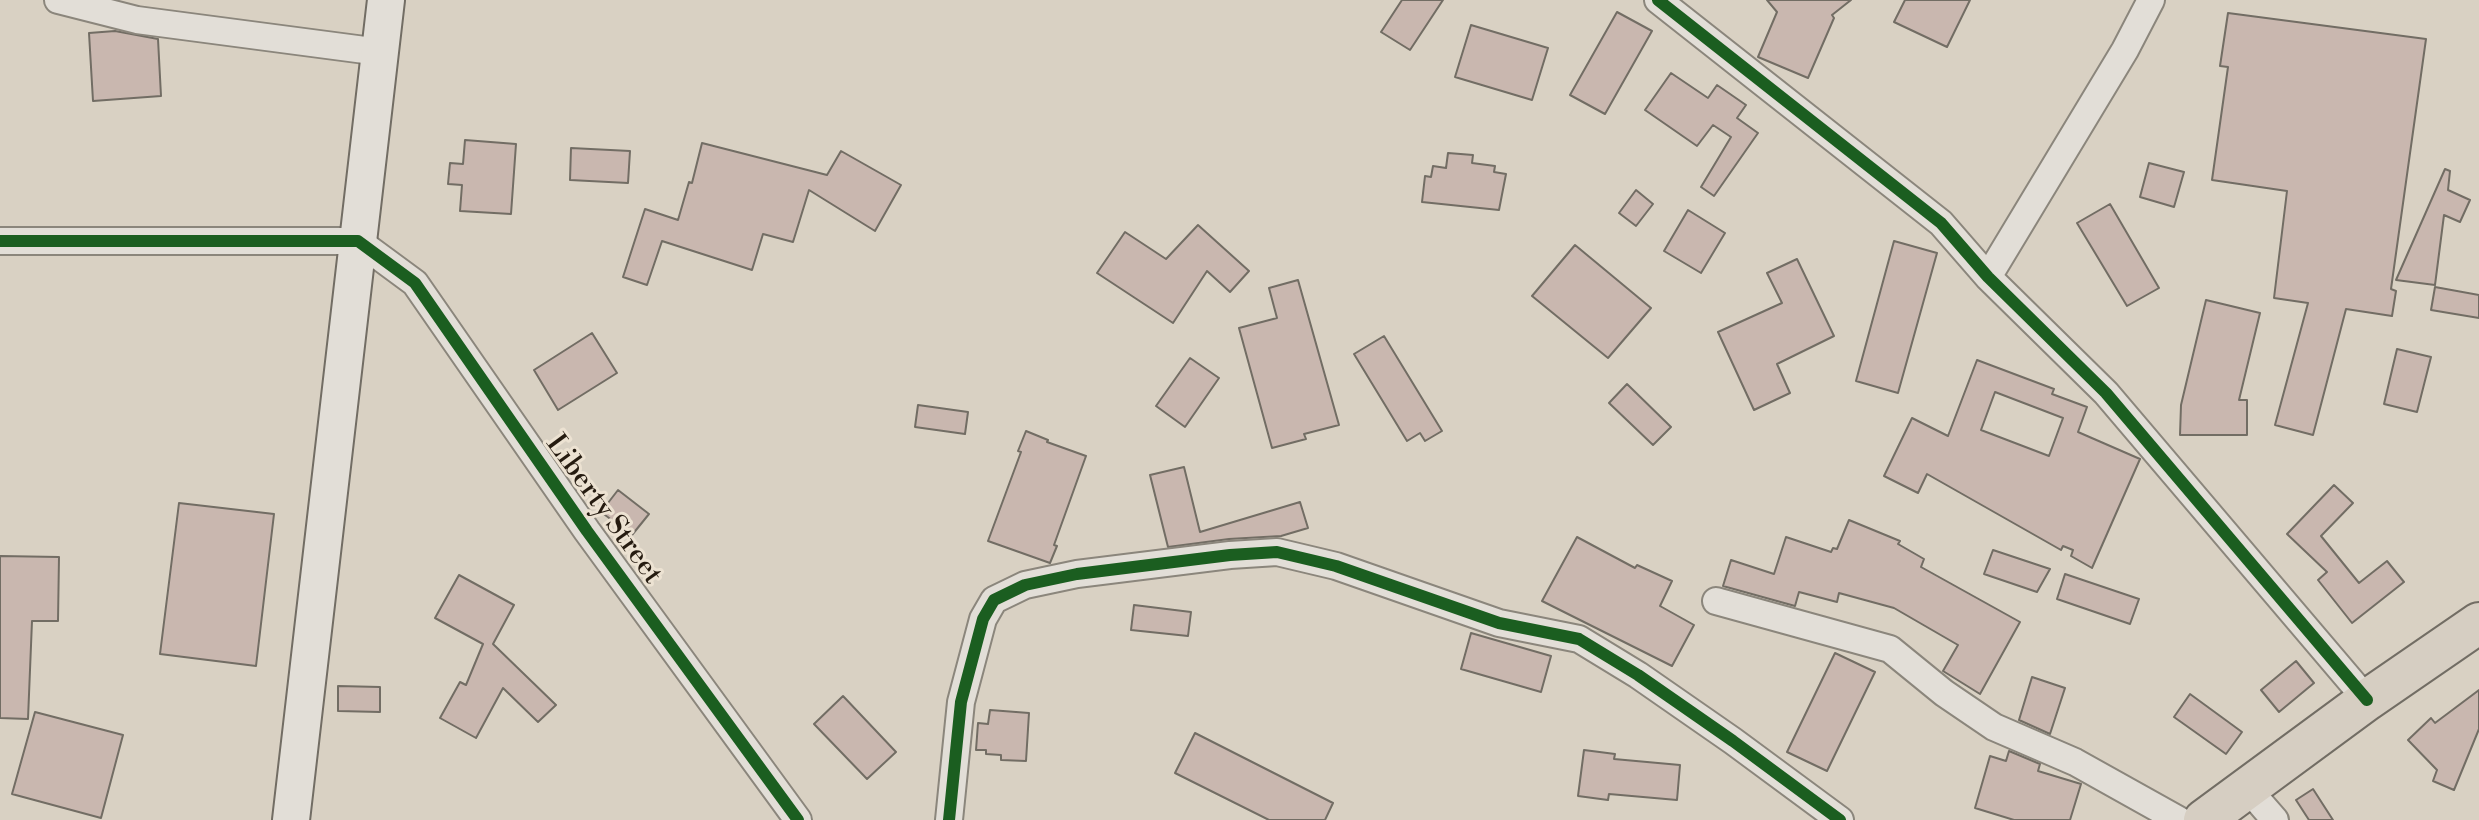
<!DOCTYPE html>
<style>
body{margin:0}
canvas{display:block;background:#d9d1c3}
</style>
<canvas width="2479" height="820"></canvas>
<script>
const g = document.querySelector('canvas').getContext('2d');
g.lineJoin = 'round';
function paint(path, color) { g.fillStyle = color; g.fill(path, 'evenodd'); }
function trace(path, color, width, dash) { g.strokeStyle = color; g.lineWidth = width; g.lineCap = dash ? 'butt' : 'round'; g.setLineDash(dash || []); g.stroke(path); }
function drawText(font, color, halo, rows, align = 'center') {
  g.font = font + ' "Libre Bodoni",serif'; g.lineWidth = 6; g.setLineDash([]); g.textBaseline = 'middle'; g.strokeStyle = halo; g.fillStyle = color; for (const [text, x, y, turn = 0] of rows) {
    g.save(); g.translate(x, y); g.rotate((+turn || 0) * Math.PI / 180); g.textAlign = isNaN(turn) ? turn : align; if (halo) g.strokeText(text, 0, 0); g.fillText(text, 0, 0); g.restore();
  }
}
const building = new Path2D(`
 M 1402,0 L 1443,0 L 1410,50 L 1381,32 Z
 M 1767,0 L 1851,0 L 1832,15 L 1834,18 L 1808,78 L 1758,57 L 1777,12 Z
 M 1905,0 L 1970,0 L 1947,47 L 1894,22 Z
 M 1617,12 L 1652,31 L 1605,114 L 1570,95 Z
 M 2228,13 L 2426,39 L 2391,289 L 2396,291 L 2392,316 L 2346,309 L 2313,435 L 2275,425 L 2308,303 L 2274,298 L 2287,191 L 2212,180 L 2228,67 L 2220,66 Z
 M 1471,25 L 1548,48 L 1532,100 L 1455,77 Z
 M 115,31 L 158,39 L 161,96 L 93,101 L 89,33 Z
 M 1671,73 L 1708,98 L 1717,85 L 1746,105 L 1737,118 L 1758,133 L 1714,196 L 1701,187 L 1731,137 L 1713,125 L 1697,146 L 1645,110 Z
 M 465,140 L 516,144 L 511,214 L 460,211 L 462,185 L 448,184 L 450,163 L 463,164 Z
 M 702,143 L 827,175 L 841,151 L 901,185 L 875,231 L 809,190 L 793,242 L 763,234 L 752,270 L 662,241 L 647,285 L 623,277 L 645,209 L 678,220 L 689,182 L 692,183 Z
 M 571,148 L 630,151 L 628,183 L 570,180 Z
 M 1448,153 L 1473,155 L 1472,163 L 1495,166 L 1494,172 L 1506,174 L 1499,210 L 1422,202 L 1425,176 L 1431,177 L 1433,166 L 1446,168 Z
 M 2149,163 L 2184,172 L 2174,207 L 2140,197 Z
 M 2445,169 L 2450,171 L 2448,190 L 2470,200 L 2460,222 L 2444,215 L 2435,285 L 2396,280 Z
 M 1636,190 L 1653,204 L 1636,226 L 1619,213 Z
 M 2110,204 L 2159,288 L 2127,306 L 2077,223 Z
 M 1688,210 L 1725,233 L 1701,273 L 1664,251 Z
 M 1198,225 L 1249,271 L 1230,292 L 1207,271 L 1173,323 L 1097,273 L 1125,232 L 1166,259 Z
 M 1894,241 L 1937,253 L 1898,393 L 1856,381 Z
 M 1575,245 L 1651,308 L 1608,358 L 1532,296 Z
 M 1797,259 L 1834,336 L 1777,364 L 1790,393 L 1754,410 L 1718,332 L 1782,303 L 1767,273 Z
 M 1298,280 L 1339,425 L 1304,434 L 1306,439 L 1272,448 L 1239,328 L 1277,318 L 1269,288 Z
 M 2435,287 L 2479,295 L 2479,318 L 2431,310 Z
 M 2206,300 L 2260,313 L 2239,400 L 2247,400 L 2247,435 L 2180,435 L 2181,405 Z
 M 592,333 L 617,373 L 558,410 L 534,370 Z
 M 1384,336 L 1442,431 L 1425,441 L 1420,433 L 1407,441 L 1354,354 Z
 M 2397,349 L 2431,357 L 2417,412 L 2384,404 Z
 M 1190,358 L 1219,378 L 1185,427 L 1156,406 Z
 M 1977,360 L 2054,389 L 2052,394 L 2087,407 L 2078,432 L 2140,459 L 2092,568 L 2071,556 L 2073,550 L 2063,546 L 2061,550 L 1927,474 L 1918,493 L 1884,476 L 1912,418 L 1948,436 ZM 1995,392 L 2063,418 L 2049,456 L 1981,430 Z
 M 1627,384 L 1671,427 L 1653,445 L 1609,403 Z
 M 918,405 L 968,412 L 965,434 L 915,427 Z
 M 1026,431 L 1048,440 L 1047,442 L 1086,456 L 1054,545 L 1057,546 L 1050,563 L 988,541 L 1021,452 L 1018,451 Z
 M 1184,467 L 1200,532 L 1300,502 L 1308,528 L 1281,536 L 1229,539 L 1168,547 L 1150,475 Z
 M 2334,485 L 2353,503 L 2321,536 L 2359,583 L 2387,561 L 2404,582 L 2352,623 L 2318,580 L 2327,572 L 2287,534 Z
 M 618,490 L 649,514 L 632,535 L 601,512 Z
 M 179,503 L 274,514 L 256,666 L 160,654 Z
 M 1849,520 L 1900,541 L 1898,544 L 1924,559 L 1921,567 L 2020,622 L 1980,694 L 1943,671 L 1958,645 L 1894,608 L 1839,593 L 1837,602 L 1799,592 L 1795,606 L 1723,586 L 1731,560 L 1774,574 L 1786,537 L 1831,552 L 1833,548 L 1837,549 Z
 M 1577,537 L 1635,568 L 1637,565 L 1672,581 L 1660,606 L 1694,625 L 1672,666 L 1542,601 Z
 M 1993,550 L 2050,569 L 2037,592 L 1984,574 Z
 M 0,556 L 59,557 L 58,621 L 32,621 L 28,719 L 0,718 Z
 M 2065,574 L 2139,599 L 2130,624 L 2057,599 Z
 M 459,575 L 514,605 L 493,644 L 556,705 L 538,722 L 503,688 L 476,738 L 440,718 L 460,682 L 466,685 L 483,644 L 435,618 Z
 M 1134,605 L 1191,612 L 1188,636 L 1131,630 Z
 M 1471,633 L 1551,656 L 1541,692 L 1461,669 Z
 M 1835,653 L 1875,672 L 1827,771 L 1787,752 Z
 M 2296,661 L 2314,683 L 2279,712 L 2261,690 Z
 M 2032,677 L 2065,688 L 2050,734 L 2019,720 Z
 M 338,686 L 380,687 L 380,712 L 338,711 Z
 M 2479,690 L 2479,729 L 2454,790 L 2433,781 L 2437,770 L 2408,740 L 2431,718 L 2435,723 Z
 M 2190,694 L 2242,732 L 2226,754 L 2174,717 Z
 M 843,696 L 896,752 L 867,779 L 814,724 Z
 M 990,710 L 1029,713 L 1026,761 L 1001,760 L 1001,755 L 986,754 L 986,750 L 976,750 L 978,723 L 988,724 Z
 M 35,712 L 123,735 L 101,818 L 12,794 Z
 M 1195,733 L 1333,803 L 1325,820 L 1269,820 L 1175,773 Z
 M 1584,750 L 1615,754 L 1614,759 L 1680,765 L 1677,800 L 1609,794 L 1608,800 L 1578,796 Z
 M 2009,751 L 2040,764 L 2038,771 L 2081,784 L 2070,820 L 2014,820 L 1975,808 L 1990,756 L 2006,761 Z
 M 2313,789 L 2333,820 L 2309,820 L 2296,800 Z`);
paint(building, '#c9b7af');
trace(building, '#726d64', 2);
const minor = new Path2D(`
 M 58,0 L 137,20 L 380,52
 M 1658,0 L 1941,223 L 1988,277 L 2106,393 L 2367,700
 M 0,241 L 358,241 L 415,283 L 587,531 L 798,820
 M 1988,277 L 2125,50 L 2151,0
 M 1716,601 L 1890,649 L 1944,693 L 1994,727 L 2075,762 L 2179,820
 M 2248,789 L 2275,820
 M 949,820 L 961,702 L 983,619 L 994,600 L 1025,585 L 1077,574 L 1230,555 L 1277,552 L 1336,566 L 1499,623 L 1579,639 L 1638,675 L 1733,741 L 1840,820`);
const secondary = new Path2D(`
 M 291,820 L 386,0`);
const primary = new Path2D(`
 M 2204,820 L 2367,700 L 2479,623`);
trace(minor, '#8b867c', 30);
trace(secondary, '#726d64', 40);
trace(primary, '#726d64', 44);
trace(minor, '#e2ded7', 26);
trace(secondary, '#e2ded7', 36);
trace(primary, '#d6cec2', 40);
trace(new Path2D(`
 M 1658,0 L 1941,223 L 1988,277 L 2106,393 L 2367,700
 M 0,241 L 358,241 L 415,283 L 587,531 L 798,820
 M 949,820 L 961,702 L 983,619 L 994,600 L 1025,585 L 1077,574 L 1230,555 L 1277,552 L 1336,566 L 1499,623 L 1579,639 L 1638,675 L 1733,741 L 1840,820`), '#1b5e20', 12);
drawText('28px', '#251b10', '#ece2d2', [
 ["Liberty Street",603,510,54]
]);
</script>
